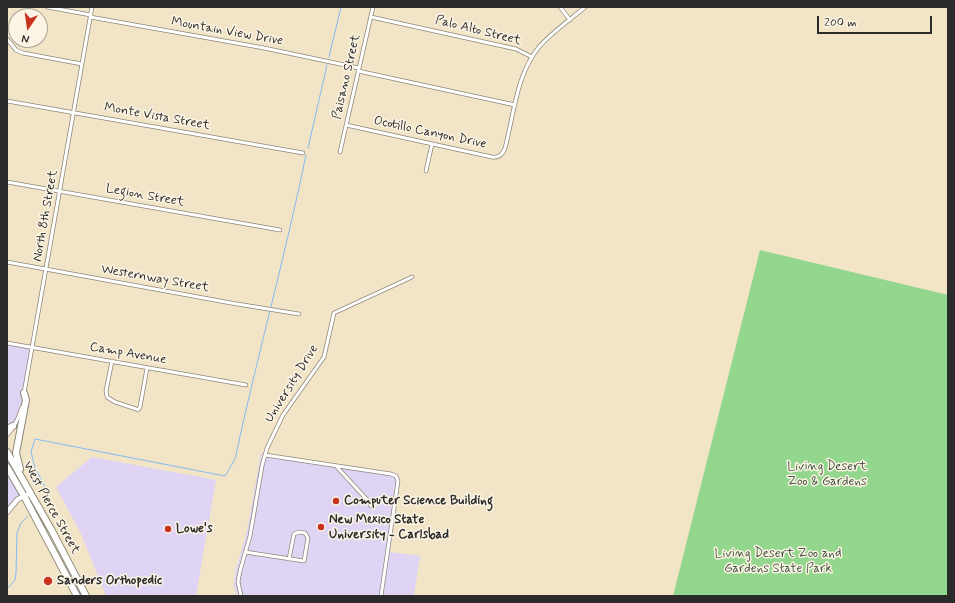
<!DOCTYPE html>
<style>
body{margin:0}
#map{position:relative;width:955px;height:603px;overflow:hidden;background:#f2e4c7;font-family:Mynerve,sans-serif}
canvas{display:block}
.frame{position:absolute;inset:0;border:8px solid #2b2b2b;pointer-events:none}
.north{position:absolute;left:8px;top:8px;width:40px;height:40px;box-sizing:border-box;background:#fcf5e5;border:1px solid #a8a49b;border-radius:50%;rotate:193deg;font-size:11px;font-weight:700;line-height:16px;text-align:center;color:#2b2b2b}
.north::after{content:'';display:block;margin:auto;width:14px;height:18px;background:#c8321e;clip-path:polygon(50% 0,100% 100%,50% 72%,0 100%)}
.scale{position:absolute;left:817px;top:16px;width:115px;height:18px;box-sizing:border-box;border:2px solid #2b2b2b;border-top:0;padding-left:5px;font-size:12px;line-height:14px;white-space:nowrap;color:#2b2b2b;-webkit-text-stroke:3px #fcf5e5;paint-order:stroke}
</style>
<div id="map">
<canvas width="955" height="603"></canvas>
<div class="frame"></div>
<div class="north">N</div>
<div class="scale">200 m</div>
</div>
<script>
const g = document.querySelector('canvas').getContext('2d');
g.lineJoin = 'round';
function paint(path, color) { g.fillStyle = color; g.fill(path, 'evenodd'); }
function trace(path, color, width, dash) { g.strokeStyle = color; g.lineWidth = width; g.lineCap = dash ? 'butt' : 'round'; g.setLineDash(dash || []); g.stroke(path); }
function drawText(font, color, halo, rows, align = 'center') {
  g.font = font + ' Mynerve,sans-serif'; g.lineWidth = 3; g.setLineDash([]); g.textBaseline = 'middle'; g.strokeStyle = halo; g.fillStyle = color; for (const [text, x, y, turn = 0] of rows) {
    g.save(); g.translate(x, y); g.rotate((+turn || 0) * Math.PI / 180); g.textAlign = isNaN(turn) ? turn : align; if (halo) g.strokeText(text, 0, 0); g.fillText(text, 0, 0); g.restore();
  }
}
paint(new Path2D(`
 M 7,343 L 33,347 L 22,406 L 16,422 L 7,429 Z
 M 261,453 L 397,473 L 400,481 L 390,552 L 420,556 L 414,596 L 237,596 L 234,585 L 235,573 L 247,531 Z
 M 92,457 L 216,480 L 196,596 L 106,596 L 81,534 L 56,487 Z
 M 7,467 L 24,496 L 7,512 Z`), '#e0d4f4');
paint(new Path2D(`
 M 760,250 L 948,295 L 948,596 L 673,596 Z`), '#93d68d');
trace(new Path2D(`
 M 329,57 L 341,7
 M 308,148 L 327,65
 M 48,506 L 45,487 L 35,468 L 31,452 L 35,439 L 225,476 L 235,459 C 257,357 285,257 306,155
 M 7,589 L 15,580 L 16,573 L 17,533 L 21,523 L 28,516`), '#82bbf3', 1);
const street = new Path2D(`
 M 47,7 L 91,15
 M 560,7 L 570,20
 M 90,17 L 264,48 L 359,68
 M 371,17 L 516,49 L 532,57
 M 7,39 L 16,50 L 23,53 L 82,64
 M 358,71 L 515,105
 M 7,101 L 303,153
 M 346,125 L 492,157 C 499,158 503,154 505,148 C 514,115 516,75 539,47 C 552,32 570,20 585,7
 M 340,152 L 373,7
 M 426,171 L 432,144
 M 7,182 L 280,230
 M 7,262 L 231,303 L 299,314
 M 7,343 L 246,385
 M 112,361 L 106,391 L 107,397 L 115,402 L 136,409 L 138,410 L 140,407 L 147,368
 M 24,393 L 92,7
 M 7,435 C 14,428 19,417 22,407
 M 265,455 L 391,474 L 396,476 L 398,481 L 381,596
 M 336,466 L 370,503 L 371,506
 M 245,552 L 304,561 L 308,538 L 305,533 L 299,532 L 294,534 L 289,559
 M 241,596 L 238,582 L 240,571 L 250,536 L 262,466 L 267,448 L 283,415 L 324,357 L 334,313 L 412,277`);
const secondary = new Path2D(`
 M 7,512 L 18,499 L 27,495`);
const highway = new Path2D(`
 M 7,429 L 13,426
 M 7,452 L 52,531 L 86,596
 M 7,467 L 24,496 L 77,596
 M 20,469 L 16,453 L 26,400 L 24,393`);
trace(street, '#8e8879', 4.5);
trace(secondary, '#8e8879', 6);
trace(highway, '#8e8879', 8);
trace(street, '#fff', 3);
trace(secondary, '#fff', 4.5);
trace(highway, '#fff', 6);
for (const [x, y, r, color] of [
 [336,501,4,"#c8321e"],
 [321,527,4,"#c8321e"],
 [168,529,4,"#c8321e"],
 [48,581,5,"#c8321e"]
]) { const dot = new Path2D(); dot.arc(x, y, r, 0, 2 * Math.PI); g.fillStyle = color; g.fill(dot); trace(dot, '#fcf5e5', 1.5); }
drawText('13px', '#2b2b2b', '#fcf5e5', [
 ["Palo Alto Street",478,31,14],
 ["Mountain View Drive",227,32,10],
 ["Paisano Street",347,77,-77],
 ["Monte Vista Street",157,117,10],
 ["Ocotillo Canyon Drive",430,133,12],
 ["Legion Street",145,196,10],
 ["North 8th Street",46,216,-80],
 ["Westernway Street",155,279,10],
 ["Camp Avenue",128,354,10],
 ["University Drive",292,384,-58],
 ["West Pierce Street",51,508,61]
]);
drawText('13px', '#455644', '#fcf5e5', [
 ["Living Desert",827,467],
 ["Zoo & Gardens",827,482],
 ["Living Desert Zoo and",778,554],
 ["Gardens State Park",778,569]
]);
drawText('bold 13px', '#2b2b2b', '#fcf5e5', [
 ["Computer Science Building",344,501],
 ["New Mexico State",329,520],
 ["University - Carlsbad",329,535],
 ["Lowe's",176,529],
 ["Sanders Orthopedic",57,581]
], 'left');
</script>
